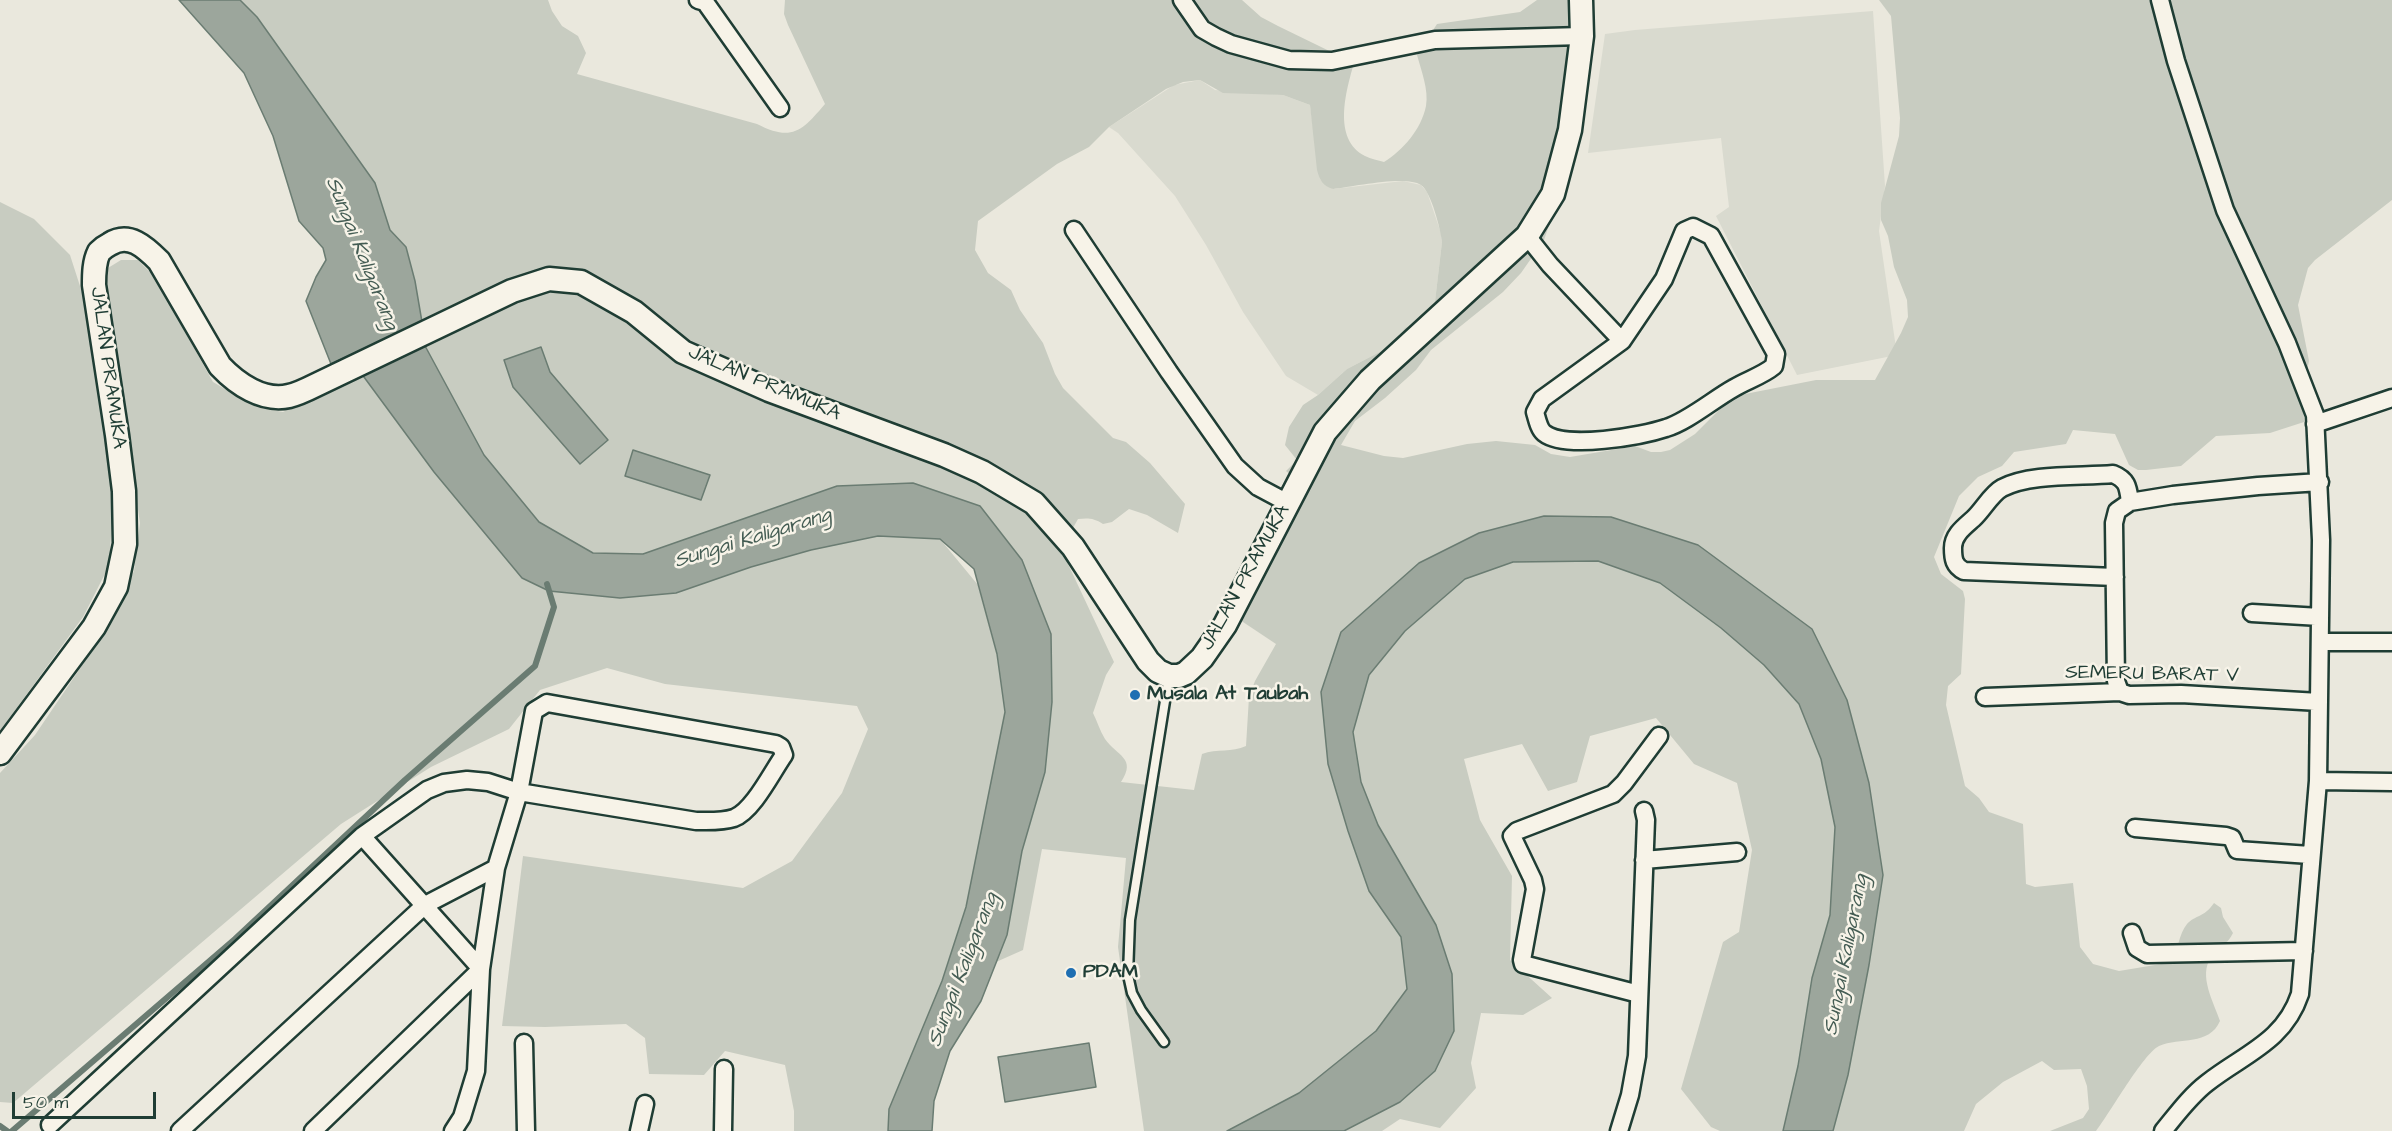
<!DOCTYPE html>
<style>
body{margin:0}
#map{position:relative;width:2392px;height:1131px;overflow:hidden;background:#eae8dd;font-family:"Architects Daughter",sans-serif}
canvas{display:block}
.scale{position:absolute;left:12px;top:1092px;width:144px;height:27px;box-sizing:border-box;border:3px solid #1f3d34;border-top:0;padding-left:8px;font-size:18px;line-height:21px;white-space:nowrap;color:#1f3d34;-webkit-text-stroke:4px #f7f3e8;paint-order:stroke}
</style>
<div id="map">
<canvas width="2392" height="1131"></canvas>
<div class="scale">50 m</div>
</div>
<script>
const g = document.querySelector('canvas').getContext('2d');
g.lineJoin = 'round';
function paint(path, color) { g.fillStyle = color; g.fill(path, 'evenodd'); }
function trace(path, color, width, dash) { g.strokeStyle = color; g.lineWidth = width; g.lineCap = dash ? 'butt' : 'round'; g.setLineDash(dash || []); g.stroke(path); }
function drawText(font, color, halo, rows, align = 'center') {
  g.font = font + ' "Architects Daughter",sans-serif'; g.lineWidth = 5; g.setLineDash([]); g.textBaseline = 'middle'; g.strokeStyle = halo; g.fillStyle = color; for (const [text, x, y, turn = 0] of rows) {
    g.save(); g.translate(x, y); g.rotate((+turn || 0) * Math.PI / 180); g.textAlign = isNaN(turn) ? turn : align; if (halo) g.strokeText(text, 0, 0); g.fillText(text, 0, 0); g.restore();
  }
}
paint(new Path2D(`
 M 1873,11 L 1885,186 L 1879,231 L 1897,355 L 1797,375 L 1716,216 L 1729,207 L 1721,138 L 1588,153 L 1605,34 L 1635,30 Z
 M 1200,80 L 1215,90 L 1283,95 L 1310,105 L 1320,179 L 1333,189 L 1403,181 L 1421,185 L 1427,192 L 1441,233 L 1442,242 L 1434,310 L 1395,344 L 1347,369 L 1318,395 L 1286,376 L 1243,312 L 1206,245 L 1175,196 L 1118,133 L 1109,127 L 1174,85 Z`), '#d9dacf');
paint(new Path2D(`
 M 240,0 L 548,0 L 552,11 L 562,26 L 578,36 L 586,53 L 577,74 L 757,124 C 792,142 802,131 825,104 L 788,25 L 784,14 L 785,0 L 1242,0 L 1261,17 L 1278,26 L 1354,63 C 1346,91 1332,139 1365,156 C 1371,159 1378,160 1384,162 C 1403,150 1421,130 1426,106 C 1429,90 1421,70 1417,55 L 1437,24 L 1520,12 L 1537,0 L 1589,0 L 1564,181 L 1544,240 L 1521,273 L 1503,292 L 1431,350 L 1416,370 L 1385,398 L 1355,421 L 1341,445 L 1384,456 L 1403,458 L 1467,444 L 1496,441 L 1535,445 L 1551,454 L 1570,457 L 1635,446 L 1651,452 L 1661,452 L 1670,450 L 1695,434 L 1721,408 L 1745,394 L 1816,380 L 1875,380 L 1901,333 L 1908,317 L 1907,300 L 1894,267 L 1888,236 L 1881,220 L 1881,203 L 1899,136 L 1900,118 L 1891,16 L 1879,0 L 2392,0 L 2392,200 L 2315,260 L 2308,268 L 2298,305 L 2309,361 L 2303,391 L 2304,422 L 2270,433 L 2216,436 L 2181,466 L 2146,470 L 2138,470 L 2129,465 L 2115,434 L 2073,430 L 2066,444 L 2014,452 L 2002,466 L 1978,477 L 1959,496 L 1934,557 L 1941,574 L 1963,591 L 1965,599 L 1961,674 L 1948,686 L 1946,705 L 1965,786 L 1979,798 L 1989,812 L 2023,824 L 2026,884 L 2035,887 L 2073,883 L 2080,947 L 2093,964 L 2119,971 L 2173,962 C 2177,951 2179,934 2187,924 C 2195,915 2204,918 2214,903 L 2221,908 L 2223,917 L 2233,933 C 2228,944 2218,948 2211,958 C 2198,975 2214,1003 2220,1021 C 2209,1046 2180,1037 2159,1046 C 2143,1054 2110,1113 2096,1131 L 2050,1131 L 2083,1118 L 2089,1109 L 2087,1086 L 2081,1069 L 2054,1070 L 2042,1061 L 2003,1082 L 1976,1104 L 1964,1131 L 1833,1131 L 1848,1075 L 1869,965 L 1869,783 L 1847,700 L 1812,629 L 1544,516 L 1341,632 L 1321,692 L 1328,764 L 1369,891 L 1401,937 L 1407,989 L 1376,1031 L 1299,1093 L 1227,1131 L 1144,1131 L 1118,947 L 1126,858 L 1042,849 L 1023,950 L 996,962 L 1007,935 L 1022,851 L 1045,772 L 1052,702 L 1051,634 L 1022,560 L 980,506 L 913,483 L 837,486 L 643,554 L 593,553 L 539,522 L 484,455 L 424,344 L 415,281 L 406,247 L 390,230 L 375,183 L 257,17 ZM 1200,80 L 1223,93 L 1283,95 L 1310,105 L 1317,170 C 1320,181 1323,186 1333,189 C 1353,187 1405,175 1421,185 C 1431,191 1441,231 1442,242 L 1434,310 L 1429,317 L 1405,328 L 1395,344 L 1347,369 L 1318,395 L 1303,405 L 1289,427 L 1285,445 L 1297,460 L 1286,471 L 1308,489 L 1240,620 L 1276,644 L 1255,681 L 1249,697 L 1246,746 C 1232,753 1217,748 1202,754 L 1194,790 L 1121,782 C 1137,758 1117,756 1105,739 C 1100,731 1097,721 1093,713 L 1106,675 L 1114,662 L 1061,549 L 1078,519 C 1088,518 1094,518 1103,524 L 1112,522 L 1129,509 L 1147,515 L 1178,533 L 1185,504 L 1150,463 L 1126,442 L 1113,438 L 1063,388 L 1055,374 L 1043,343 L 1020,310 L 1011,290 L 988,273 L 975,250 L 978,221 L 1057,164 L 1089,147 L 1109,127 L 1166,89 L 1183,82 Z
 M 0,202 L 34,219 L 70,255 L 88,311 L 114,492 L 109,566 L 83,617 L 0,731 Z
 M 121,260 L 138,260 L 154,276 L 213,382 L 256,407 L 283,412 L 361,373 L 434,472 L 518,573 L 549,591 L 751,567 L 811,550 L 878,536 L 940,539 L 978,585 L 997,655 L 1005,712 L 966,907 L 942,981 L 889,1109 L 888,1131 L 794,1131 L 794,1111 L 785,1065 L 725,1051 L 704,1075 L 649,1074 L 645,1038 L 626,1024 L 545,1027 L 502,1026 L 523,856 L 743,888 L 792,861 L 842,793 L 868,729 L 857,706 L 665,684 L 607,668 L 540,690 L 509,729 L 431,767 L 341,824 L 13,1103 L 0,1102 L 0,773 L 35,735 L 112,621 L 134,571 L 140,523 L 105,292 L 108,268 Z
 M 1598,561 L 1660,582 L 1721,628 L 1764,665 L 1799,704 L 1821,759 L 1835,827 L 1830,915 L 1812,978 L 1798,1066 L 1783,1131 L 1720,1131 L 1711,1127 L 1681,1089 L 1723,942 L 1739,932 L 1752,850 L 1737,783 L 1694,764 L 1656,718 L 1590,736 L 1577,782 L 1548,791 L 1522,744 L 1464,759 L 1480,820 L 1512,876 L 1510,960 L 1552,998 L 1523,1015 L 1481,1013 L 1471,1063 L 1476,1088 L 1440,1128 L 1400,1119 L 1382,1131 L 1344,1131 L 1400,1102 L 1435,1071 L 1454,1031 L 1436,925 L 1378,825 L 1361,782 L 1353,732 L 1369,675 L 1405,631 L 1465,579 L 1513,562 Z`), '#c8ccc1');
const water = new Path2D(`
 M 179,0 L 240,0 L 257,17 L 375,183 L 390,230 L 406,247 L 415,281 L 422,322 L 331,364 L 306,301 L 316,277 L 326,260 L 323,248 L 299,221 L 273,136 L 244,73 Z
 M 424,344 L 484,455 L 539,522 L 593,553 L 643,554 L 837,486 L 913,483 L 980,506 L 1022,560 L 1051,634 L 1052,702 L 1045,772 L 1022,851 L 1007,935 L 981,1001 L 950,1051 L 934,1101 L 932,1131 L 888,1131 L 889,1109 L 942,981 L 966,907 L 1005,712 L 997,654 L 974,569 L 940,539 L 878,536 L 811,550 L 751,567 L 676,593 L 620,598 L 549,591 L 522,578 L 434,472 L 361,373 Z
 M 541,347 L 550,372 L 608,440 L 580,464 L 513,387 L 504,360 Z
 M 633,450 L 710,475 L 701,500 L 625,476 Z
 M 1544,516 L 1611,517 L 1698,545 L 1812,629 L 1847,700 L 1869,783 L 1883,875 L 1869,965 L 1848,1075 L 1833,1131 L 1783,1131 L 1798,1066 L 1812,978 L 1830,915 L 1835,827 L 1821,759 L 1799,704 L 1764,665 L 1721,628 L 1660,583 L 1598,561 L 1513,562 L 1465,579 L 1405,631 L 1369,675 L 1353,732 L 1361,782 L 1378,825 L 1436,925 L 1452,974 L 1454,1031 L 1435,1071 L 1400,1102 L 1344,1131 L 1227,1131 L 1299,1093 L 1376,1031 L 1407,989 L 1401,937 L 1369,891 L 1348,831 L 1328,764 L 1321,692 L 1341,632 L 1419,563 L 1479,533 Z
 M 1089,1043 L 1096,1087 L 1005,1102 L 998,1057 Z`);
paint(water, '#9ca69c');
trace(water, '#6a7c72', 1.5);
trace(new Path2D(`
 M 0,1126 L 7,1131
 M 12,1131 L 235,939 L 405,780 L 535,666 L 554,607 L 547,584`), '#6a7c72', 6);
const service = new Path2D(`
 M 1164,1042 L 1141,1010 L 1132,993 L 1128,975 L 1130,920 L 1169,676`);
const minor = new Path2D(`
 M 698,0 L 705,2 L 780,108
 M 1182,0 L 1202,29 L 1216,37 L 1231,44 L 1289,60 L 1332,61 L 1435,40 L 1582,36
 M 2160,0 L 2176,61 L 2225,210 L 2287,343 L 2315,415 L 2321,540 L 2318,781 L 2300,994 C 2284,1042 2244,1054 2207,1083 C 2190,1096 2177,1114 2163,1131
 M 1074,230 L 1169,372 L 1235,466 L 1258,487 L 1288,503
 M 1527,236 L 1550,265 L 1622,341 L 1664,279 L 1684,231 L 1693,227 L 1711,236 L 1776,354 L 1774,366 C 1762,376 1747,380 1734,388 C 1714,399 1687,422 1666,428 C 1642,436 1565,450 1544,433 C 1539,429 1537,419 1535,412 L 1542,399 L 1622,341
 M 2315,424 L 2392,398
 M 2115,577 L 1964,571 C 1954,566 1953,559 1953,548 C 1953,535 1964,527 1973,519 C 1983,510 1991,494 2002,488 C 2030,473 2081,477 2113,474 C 2128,480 2128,488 2130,502
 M 2252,613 L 2320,617
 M 2320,642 L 2392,642
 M 2120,692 L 2116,681 L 2114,523 L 2117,511 L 2130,502 L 2173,495 L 2258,486 L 2320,482
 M 1985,697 L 2120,692 L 2129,695 L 2181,694 L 2319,702
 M 2318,781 L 2392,782
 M 2135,828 L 2226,836 L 2232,838 L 2237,850 L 2310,855
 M 1644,860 L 1737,852
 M 2132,933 L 2137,948 L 2147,954 L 2304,951
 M 1639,994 L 1523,964 L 1522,960 L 1535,889 L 1533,880 L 1512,836 L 1517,831 L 1613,794 L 1624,783 L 1659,736
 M 524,1043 L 526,1131
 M 50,1125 L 362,836 L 427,790 L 444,783 L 467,780 L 488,782 L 519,792 L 696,821 C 708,821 722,822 734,818 C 753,811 772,772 784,755 L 781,747 L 776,744 L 547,703 L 534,711 L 519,792 L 496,868 L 481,969 L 476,1071 L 462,1117 L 453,1131
 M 180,1131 L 425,905 L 496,868
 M 313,1131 L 481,969 L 362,836
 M 639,1131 L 645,1104
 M 723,1131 L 724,1069
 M 1619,1131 L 1630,1095 L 1637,1056 L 1646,820 L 1644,811`);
const secondary = new Path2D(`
 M 0,753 L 94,627 L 116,587 L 125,544 L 124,491 L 117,435 L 94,285 C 94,274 94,262 99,252 C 102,249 106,246 110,244 C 129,232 145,247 159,261 L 220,366 C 237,384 263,402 289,396 C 298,394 308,389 316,385 L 512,291 L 549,279 L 581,282 L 634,312 L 683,352 L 769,390 L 944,455 L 982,472 L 1034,503 L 1073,547 L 1148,661 L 1158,671 L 1169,676 L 1179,676 L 1186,673 L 1202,658 L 1225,625 L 1325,432 L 1370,380 L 1527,236 L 1553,194 L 1570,130 L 1582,36 L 1581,0`);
trace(service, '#1f3d34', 13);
trace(minor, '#1f3d34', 21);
trace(secondary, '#1f3d34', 27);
trace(service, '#f7f3e8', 8);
trace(minor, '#f7f3e8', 16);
trace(secondary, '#f7f3e8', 22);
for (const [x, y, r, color] of [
 [1135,695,6,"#1f6fb2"],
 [1071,973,6,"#1f6fb2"]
]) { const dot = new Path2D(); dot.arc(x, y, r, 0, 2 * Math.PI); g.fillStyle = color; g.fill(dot); trace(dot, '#f7f3e8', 2); }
drawText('20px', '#1f3d34', '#f7f3e8', [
 ["JALAN PRAMUKA",107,368,82],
 ["JALAN PRAMUKA",764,384,23],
 ["JALAN PRAMUKA",1246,578,-61],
 ["SEMERU BARAT V",2152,675,1]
]);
drawText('bold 20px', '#1f3d34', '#f7f3e8', [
 ["Musala At Taubah",1147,695],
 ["PDAM",1083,973]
], 'left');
drawText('italic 21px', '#445c53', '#f7f3e8', [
 ["Sungai Kaligarang",361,254,68],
 ["Sungai Kaligarang",753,539,-17],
 ["Sungai Kaligarang",1847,955,-79],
 ["Sungai Kaligarang",964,970,-69]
]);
</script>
